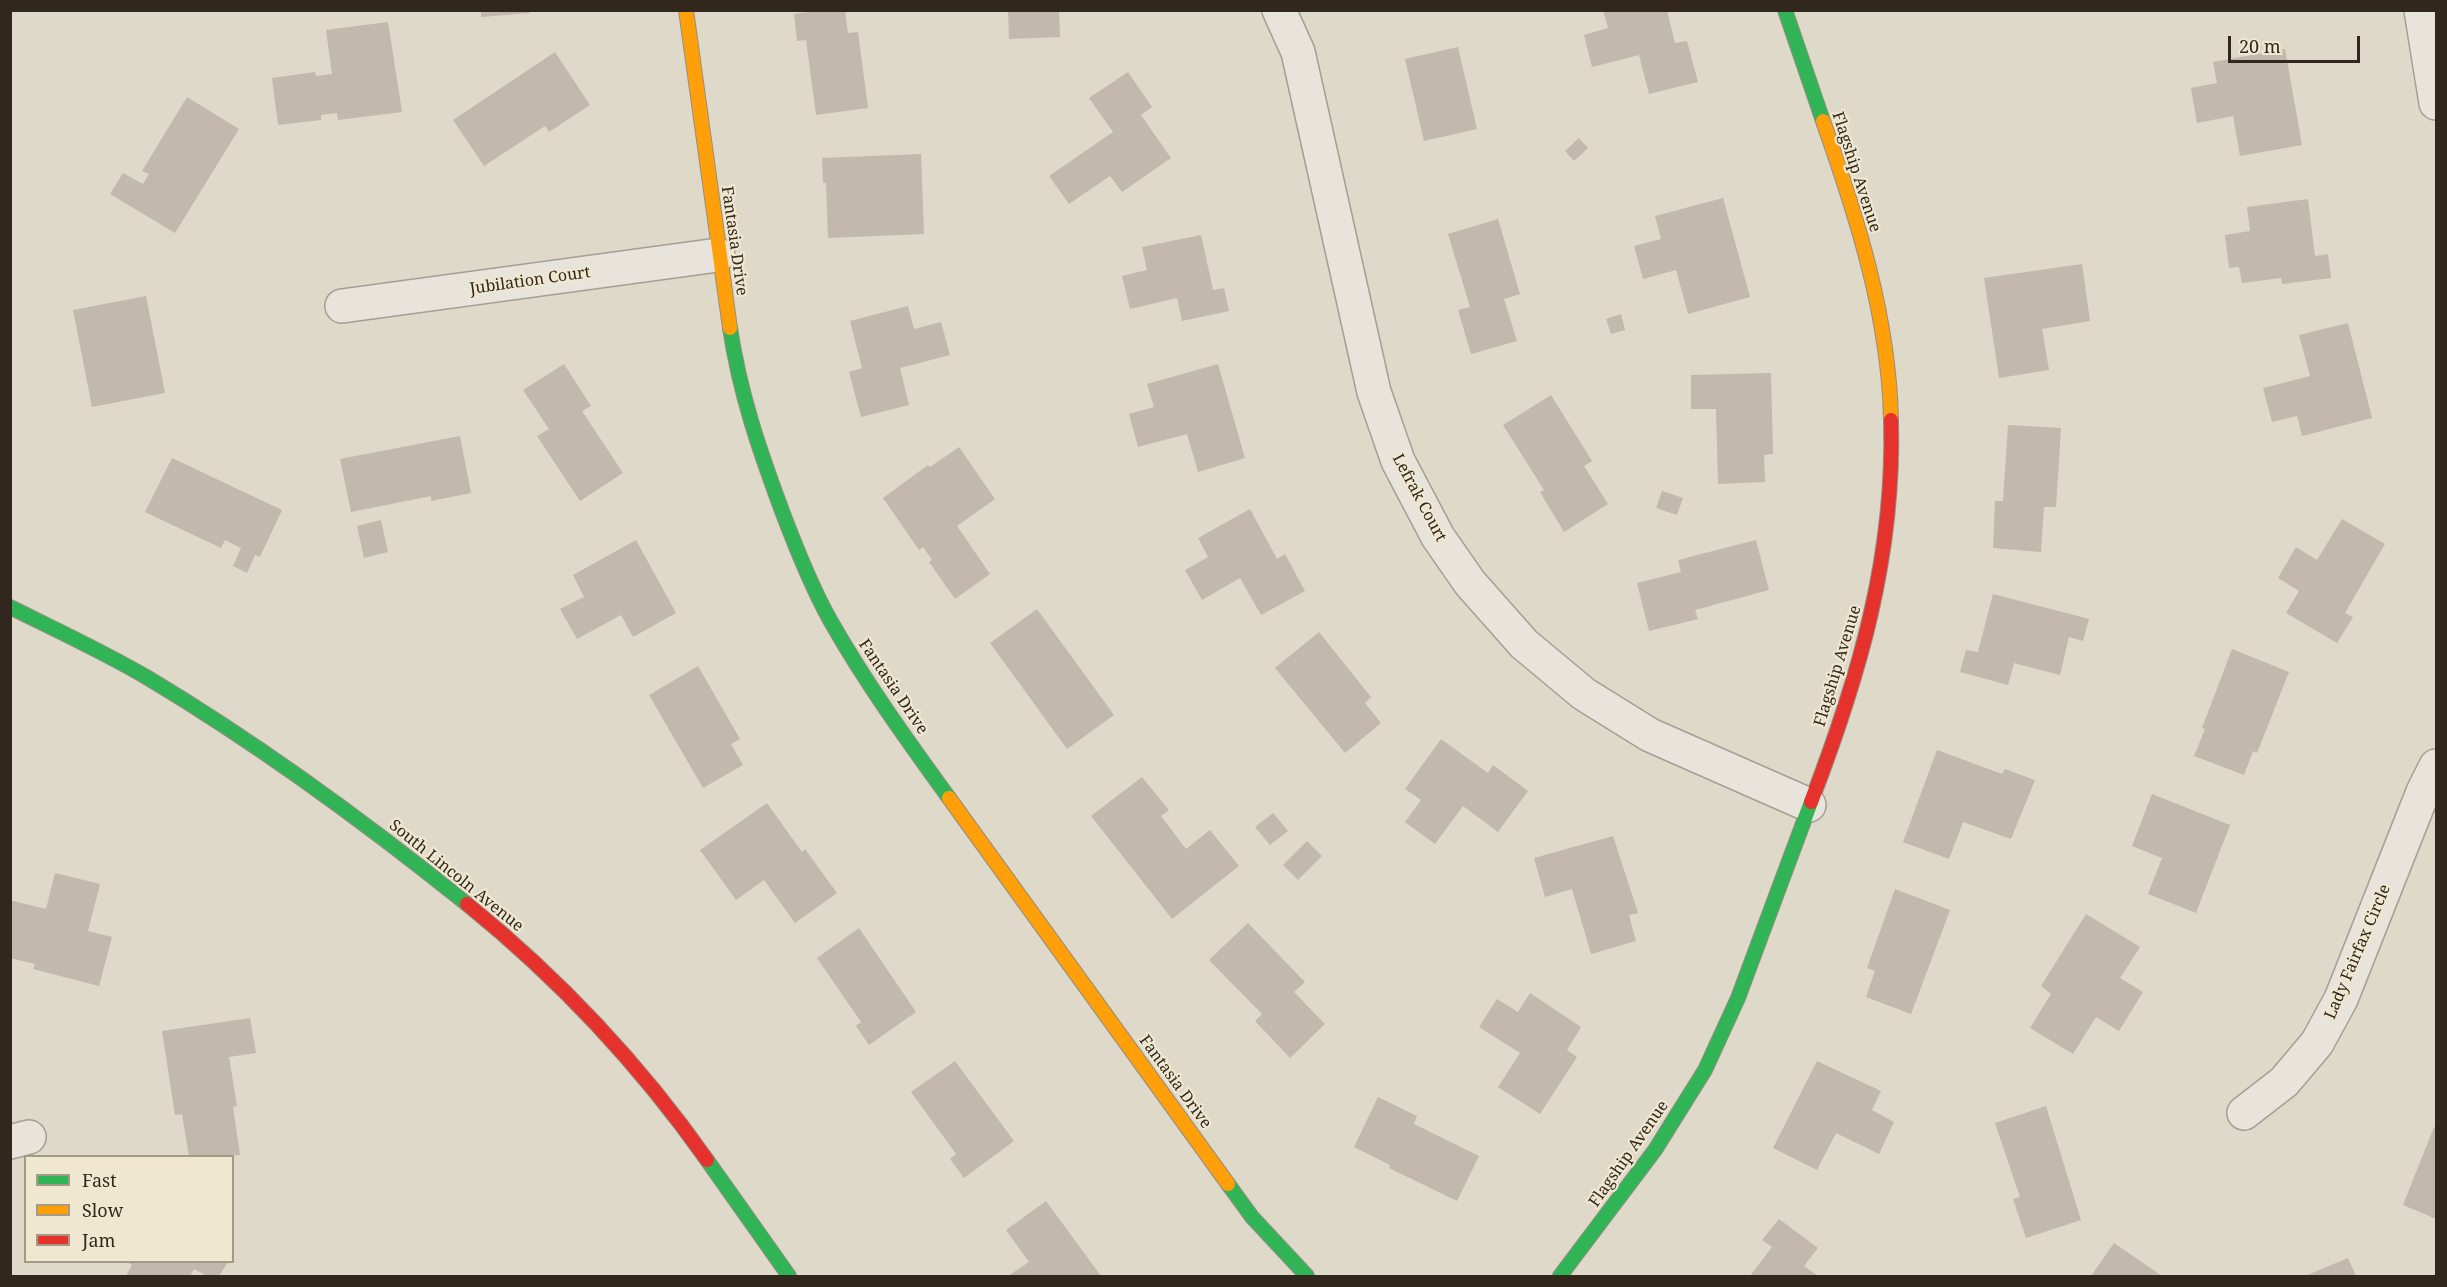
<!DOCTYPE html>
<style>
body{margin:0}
#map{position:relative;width:2447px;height:1287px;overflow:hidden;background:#dfd9ca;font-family:"Noto Serif",serif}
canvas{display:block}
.frame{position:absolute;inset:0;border:12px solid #31271d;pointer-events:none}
.legend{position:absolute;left:24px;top:1155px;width:210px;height:108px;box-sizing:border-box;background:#f0e7d0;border:2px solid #a49a88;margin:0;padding:8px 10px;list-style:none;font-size:18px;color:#31271d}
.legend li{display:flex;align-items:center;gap:12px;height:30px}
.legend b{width:30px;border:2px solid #a49a88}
.scale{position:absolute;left:2228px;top:36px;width:132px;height:27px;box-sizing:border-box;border:3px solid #31271d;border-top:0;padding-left:8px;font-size:18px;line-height:21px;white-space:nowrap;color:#31271d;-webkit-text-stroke:4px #f0e7d0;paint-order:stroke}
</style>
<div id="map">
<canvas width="2447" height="1287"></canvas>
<div class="frame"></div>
<ul class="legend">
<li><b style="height:8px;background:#30b455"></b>Fast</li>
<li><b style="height:8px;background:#ff9f0a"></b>Slow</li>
<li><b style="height:8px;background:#e5322d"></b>Jam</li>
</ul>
<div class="scale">20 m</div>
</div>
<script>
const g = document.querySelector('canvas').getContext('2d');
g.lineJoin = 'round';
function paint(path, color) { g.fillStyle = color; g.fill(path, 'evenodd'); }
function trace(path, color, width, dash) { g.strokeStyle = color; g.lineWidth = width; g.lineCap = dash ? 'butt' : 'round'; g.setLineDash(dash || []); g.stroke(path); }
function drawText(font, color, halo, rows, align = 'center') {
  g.font = font + ' "Noto Serif",serif'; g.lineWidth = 4.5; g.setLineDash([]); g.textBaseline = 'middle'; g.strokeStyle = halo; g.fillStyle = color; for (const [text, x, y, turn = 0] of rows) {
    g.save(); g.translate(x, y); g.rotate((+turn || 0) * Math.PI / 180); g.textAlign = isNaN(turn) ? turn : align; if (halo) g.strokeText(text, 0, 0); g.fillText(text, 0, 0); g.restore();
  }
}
paint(new Path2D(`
 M 481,10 L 530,10 L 530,13 L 481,17 Z
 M 820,10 L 845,10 L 848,33 L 858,32 L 868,108 L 816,115 L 806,40 L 797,41 L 794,14 Z
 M 1008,10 L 1059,10 L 1060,37 L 1009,39 Z
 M 1603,10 L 1667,10 L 1675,43 L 1687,41 L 1698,82 L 1649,94 L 1639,55 L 1592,67 L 1584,35 L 1608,28 Z
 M 388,22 L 402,112 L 338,120 L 337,113 L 321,115 L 321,120 L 278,125 L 272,78 L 315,72 L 316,76 L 332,74 L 326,30 Z
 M 1458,47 L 1477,129 L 1424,141 L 1405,59 Z
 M 2285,49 L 2302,145 L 2240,156 L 2233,116 L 2197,123 L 2191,88 L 2217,83 L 2213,62 Z
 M 555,52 L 590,105 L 549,132 L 545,126 L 484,166 L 453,120 Z
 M 1128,72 L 1152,107 L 1141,115 L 1171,158 L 1122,192 L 1110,176 L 1069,204 L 1049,176 L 1113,132 L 1089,98 Z
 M 187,97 L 239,129 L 175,233 L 110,194 L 123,173 L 143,184 L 149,174 L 142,171 Z
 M 1579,138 L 1588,148 L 1574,161 L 1565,151 Z
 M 921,154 L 924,234 L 828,238 L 826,183 L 823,183 L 822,158 Z
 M 1723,198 L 1750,297 L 1688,314 L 1676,270 L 1643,279 L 1634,246 L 1661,239 L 1655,216 Z
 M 2308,199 L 2315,256 L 2328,254 L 2331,278 L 2282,284 L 2281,278 L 2242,283 L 2239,267 L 2229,268 L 2225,235 L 2250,231 L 2247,207 Z
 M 1498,219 L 1520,294 L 1504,299 L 1517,341 L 1471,354 L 1458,310 L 1470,307 L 1448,234 Z
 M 1201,235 L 1213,290 L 1224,288 L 1229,311 L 1182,321 L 1177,298 L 1130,309 L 1122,276 L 1147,270 L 1142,247 Z
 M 2082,264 L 2090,321 L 2042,329 L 2049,370 L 1999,378 L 1984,278 Z
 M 146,296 L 165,393 L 92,407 L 73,310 Z
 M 908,306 L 914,329 L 941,322 L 950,355 L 900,368 L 909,405 L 861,417 L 849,372 L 862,368 L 850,321 Z
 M 1621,314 L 1625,330 L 1611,334 L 1606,319 Z
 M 2348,323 L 2372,418 L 2302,436 L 2297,416 L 2272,422 L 2263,388 L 2310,376 L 2299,335 Z
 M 564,364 L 591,406 L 582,411 L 623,473 L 580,501 L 537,436 L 549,429 L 523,390 Z
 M 1218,364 L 1245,458 L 1198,472 L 1187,434 L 1138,447 L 1129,414 L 1154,407 L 1147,384 Z
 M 1771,373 L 1773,454 L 1764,455 L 1765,482 L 1718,484 L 1716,409 L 1691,409 L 1691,375 Z
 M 1551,395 L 1592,461 L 1584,466 L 1608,504 L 1564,532 L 1540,492 L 1544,490 L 1503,425 Z
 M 2008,425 L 2061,428 L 2056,507 L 2044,507 L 2041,552 L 1993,548 L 1995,501 L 2003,501 Z
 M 460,436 L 471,493 L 431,501 L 431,496 L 351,512 L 340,459 Z
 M 959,447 L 995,499 L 957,526 L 990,574 L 955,599 L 929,562 L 932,560 L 923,547 L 919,550 L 883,498 L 928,465 L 930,467 Z
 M 172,458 L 282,510 L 260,557 L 255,555 L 247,573 L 233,566 L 241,548 L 225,540 L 221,548 L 145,512 Z
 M 1662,491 L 1683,498 L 1677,515 L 1656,508 Z
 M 1250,509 L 1277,559 L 1285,554 L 1305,591 L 1261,615 L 1240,578 L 1202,600 L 1185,570 L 1208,557 L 1198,538 Z
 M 2342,519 L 2385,544 L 2345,613 L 2353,617 L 2337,643 L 2286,613 L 2299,591 L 2278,578 L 2296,547 L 2317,560 Z
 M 381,520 L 388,552 L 364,558 L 357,526 Z
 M 636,540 L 676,613 L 633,637 L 621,615 L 577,639 L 560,609 L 584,597 L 573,575 Z
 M 1756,540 L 1769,590 L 1695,610 L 1698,619 L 1649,631 L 1637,583 L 1681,572 L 1678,560 Z
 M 1993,594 L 2089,619 L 2083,641 L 2069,637 L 2060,675 L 2014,663 L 2008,685 L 1960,672 L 1966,650 L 1978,652 Z
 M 1037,609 L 1114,715 L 1067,749 L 990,643 Z
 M 1319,632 L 1371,697 L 1365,703 L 1381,723 L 1345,753 L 1275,668 Z
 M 2232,649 L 2289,672 L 2257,753 L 2253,751 L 2244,775 L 2194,756 L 2205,729 L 2202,728 Z
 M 698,666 L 740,739 L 731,744 L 743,765 L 703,788 L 649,695 Z
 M 1441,739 L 1488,773 L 1493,765 L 1528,791 L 1498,832 L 1463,806 L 1435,844 L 1405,822 L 1421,800 L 1405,789 Z
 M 1937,750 L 2002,774 L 2005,769 L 2035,780 L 2011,839 L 1963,822 L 1949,859 L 1903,842 Z
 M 1142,777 L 1169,810 L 1161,816 L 1186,849 L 1210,830 L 1239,866 L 1172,919 L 1091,816 Z
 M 2152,794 L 2230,825 L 2196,913 L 2148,894 L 2162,858 L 2132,846 Z
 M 767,803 L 802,852 L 805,849 L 837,893 L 795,923 L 764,880 L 736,900 L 700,850 Z
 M 1273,813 L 1288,831 L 1270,845 L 1255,827 Z
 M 1613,836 L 1638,913 L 1629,915 L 1636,941 L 1591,954 L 1572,889 L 1545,897 L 1534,858 Z
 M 1307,841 L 1322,856 L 1298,880 L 1283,865 Z
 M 55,873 L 100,884 L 88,931 L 112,937 L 99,986 L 33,969 L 35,964 L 10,958 L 10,900 L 46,909 Z
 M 1895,889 L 1950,910 L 1911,1014 L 1866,997 L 1875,971 L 1867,968 Z
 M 2086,914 L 2140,947 L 2120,978 L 2143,992 L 2119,1031 L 2096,1017 L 2073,1054 L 2030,1028 L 2051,994 L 2041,986 Z
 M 1248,923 L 1305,982 L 1294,992 L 1325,1024 L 1290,1058 L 1255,1021 L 1262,1014 L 1209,960 Z
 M 859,928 L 916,1012 L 869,1045 L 856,1026 L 861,1022 L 817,958 Z
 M 1530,993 L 1581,1027 L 1567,1050 L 1577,1057 L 1540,1114 L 1498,1087 L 1520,1053 L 1479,1027 L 1497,999 L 1518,1012 Z
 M 250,1018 L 256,1053 L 229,1057 L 237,1106 L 233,1107 L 240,1155 L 189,1156 L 182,1114 L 175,1115 L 162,1031 Z
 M 955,1061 L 1014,1141 L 964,1178 L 950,1159 L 956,1154 L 911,1092 Z
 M 1817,1061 L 1881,1091 L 1872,1110 L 1894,1122 L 1879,1154 L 1836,1133 L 1817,1170 L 1773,1148 Z
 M 1378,1097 L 1417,1116 L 1414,1124 L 1479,1156 L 1457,1201 L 1389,1168 L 1390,1165 L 1354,1147 Z
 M 2046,1106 L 2081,1220 L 2026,1238 L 2013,1199 L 2020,1197 L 1995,1123 Z
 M 2434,1127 L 2436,1127 L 2436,1219 L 2403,1205 Z
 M 1046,1201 L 1101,1276 L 1008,1276 L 1029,1262 L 1006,1230 Z
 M 1779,1219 L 1818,1248 L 1804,1266 L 1818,1276 L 1750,1276 L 1772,1247 L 1762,1240 Z
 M 2114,1243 L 2162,1276 L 2091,1276 Z
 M 2348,1258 L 2356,1276 L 2305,1276 Z
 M 127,1262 L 228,1262 L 219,1276 L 207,1276 L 194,1269 L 190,1276 L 126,1276 L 132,1265 Z`), '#c2b8ab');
const street = new Path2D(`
 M 1279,10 L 1298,52 L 1374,392 L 1398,461 L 1438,537 L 1470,583 L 1524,644 L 1584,694 L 1650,735 L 1809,805
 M 2421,10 L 2436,103
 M 342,306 L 718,255
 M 2244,1113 L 2284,1082 L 2317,1043 L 2341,999 L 2423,792 L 2436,766
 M 10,1142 L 29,1137`);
const fast = new Path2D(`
 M 1785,10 L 1823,121
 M 730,328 C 740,394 759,449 782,511 C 796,548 811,586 830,620 C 865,682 907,740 949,798
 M 10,607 C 56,630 104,652 148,678 C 260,745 365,822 467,904
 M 707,1160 L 789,1276
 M 1228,1184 L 1252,1217 L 1307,1276
 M 1560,1276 L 1655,1150 L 1705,1070 L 1738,998 L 1811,802`);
const slow = new Path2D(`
 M 686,10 L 730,328
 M 1823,121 C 1857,217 1889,317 1891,420
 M 949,798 L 1228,1184`);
const jam = new Path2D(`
 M 1811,802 C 1859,677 1895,556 1891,420
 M 467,904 C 557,977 640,1065 707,1160`);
trace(street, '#a49e94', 36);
trace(fast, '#948e83', 16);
trace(slow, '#948e83', 16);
trace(jam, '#948e83', 16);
trace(street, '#e8e4db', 33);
trace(fast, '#30b455', 14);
trace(slow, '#ff9f0a', 14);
trace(jam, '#e5322d', 14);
drawText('16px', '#31271d', '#f0e7d0', [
 ["Flagship Avenue",1856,172,72],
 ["Fantasia Drive",734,241,82],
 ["Jubilation Court",530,281,-8],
 ["Lefrak Court",1419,498,62],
 ["Flagship Avenue",1838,666,-73],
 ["Fantasia Drive",893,687,56],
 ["South Lincoln Avenue",456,876,39],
 ["Lady Fairfax Circle",2358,952,-67],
 ["Fantasia Drive",1175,1082,54],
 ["Flagship Avenue",1629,1154,-55]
]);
</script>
